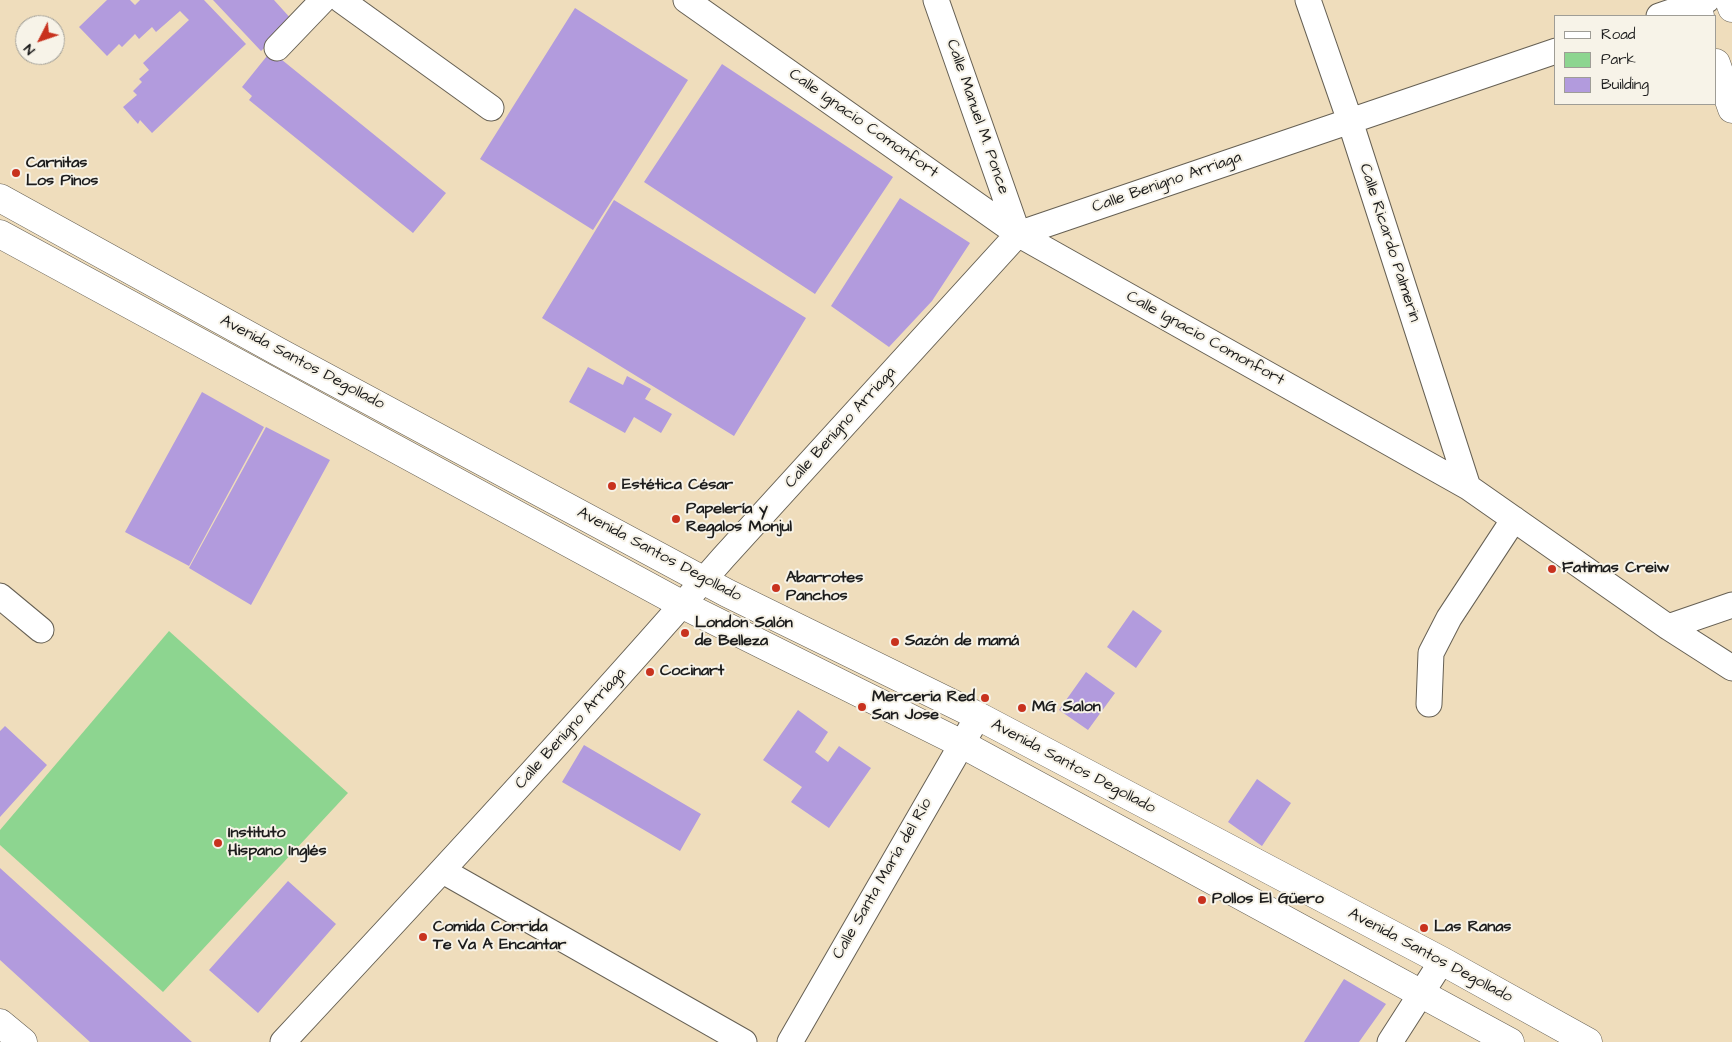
<!DOCTYPE html>
<meta charset="utf-8">
<style>
body{margin:0}
#map{position:relative;width:1732px;height:1042px;overflow:hidden;background:#efddbc;font-family:"Architects Daughter",sans-serif}
canvas{display:block}
.legend{position:absolute;left:1554px;top:15px;width:162px;height:90px;box-sizing:border-box;background:#f7f3e8;border:1px solid #9f9d96;margin:0;padding:6px 9px;list-style:none;font-size:15px;color:#1c1c1c}
.legend li{display:flex;align-items:center;gap:10px;height:25px}
.legend b{width:25px;border:1px solid #9f9d96}
.north{position:absolute;left:15px;top:15px;width:50px;height:50px;box-sizing:border-box;background:#f7f3e8;border:1px solid #9f9d96;border-radius:50%;rotate:229deg;font-size:14px;font-weight:700;line-height:20px;text-align:center;color:#1c1c1c}
.north::after{content:'';display:block;margin:auto;width:18px;height:22px;background:#c8321e;clip-path:polygon(50% 0,100% 100%,50% 72%,0 100%)}
</style>
<div id="map">
<canvas width="1732" height="1042"></canvas>
<ul class="legend">
<li><b style="height:6px;background:#fff"></b>Road</li>
<li><b style="height:14px;background:#8dd590"></b>Park</li>
<li><b style="height:14px;background:#b29bdd"></b>Building</li>
</ul>
<div class="north">N</div>
</div>
<script>
const g = document.querySelector('canvas').getContext('2d');
g.lineJoin = 'round';
function paint(path, color) { g.fillStyle = color; g.fill(path, 'evenodd'); }
function trace(path, color, width, dash) { g.strokeStyle = color; g.lineWidth = width; g.lineCap = dash ? 'butt' : 'round'; g.setLineDash(dash || []); g.stroke(path); }
function drawText(font, color, halo, rows, align = 'center') {
  g.font = font + ' "Architects Daughter",sans-serif'; g.lineWidth = 4; g.setLineDash([]); g.textBaseline = 'middle'; g.strokeStyle = halo; g.fillStyle = color; for (const [text, x, y, turn = 0] of rows) {
    g.save(); g.translate(x, y); g.rotate((+turn || 0) * Math.PI / 180); g.textAlign = isNaN(turn) ? turn : align; if (halo) g.strokeText(text, 0, 0); g.fillText(text, 0, 0); g.restore();
  }
}
paint(new Path2D(`
 M 169,631 L 348,793 L 163,992 L 0,845 L 0,830 Z`), '#8dd590');
paint(new Path2D(`
 M 107,0 L 130,0 L 135,5 L 140,0 L 204,0 L 246,44 L 152,133 L 140,120 L 138,124 L 123,107 L 137,95 L 133,91 L 142,82 L 139,79 L 149,70 L 143,63 L 189,20 L 180,11 L 156,32 L 152,27 L 139,39 L 135,34 L 122,47 L 119,44 L 107,56 L 79,27 Z
 M 213,0 L 274,0 L 293,21 L 261,51 Z
 M 575,8 L 688,80 L 593,230 L 480,159 Z
 M 271,51 L 446,193 L 413,233 L 249,100 L 252,96 L 242,87 Z
 M 722,64 L 893,177 L 815,294 L 644,182 Z
 M 900,198 L 970,243 L 932,301 L 889,347 L 831,306 Z
 M 614,200 L 806,318 L 734,436 L 542,318 Z
 M 588,367 L 623,385 L 627,376 L 651,389 L 645,399 L 672,414 L 661,433 L 634,417 L 625,433 L 569,402 Z
 M 202,392 L 264,427 L 189,566 L 125,532 Z
 M 266,427 L 330,460 L 251,605 L 189,568 Z
 M 1133,610 L 1162,631 L 1136,668 L 1107,647 Z
 M 1086,672 L 1115,693 L 1088,730 L 1059,710 Z
 M 798,710 L 828,732 L 815,752 L 828,762 L 839,746 L 871,768 L 829,828 L 791,802 L 802,787 L 763,760 Z
 M 5,726 L 47,765 L 0,817 L 0,731 Z
 M 584,745 L 701,814 L 680,851 L 562,782 Z
 M 1257,779 L 1291,803 L 1262,846 L 1228,822 Z
 M 0,868 L 192,1042 L 90,1042 L 0,960 Z
 M 288,881 L 336,924 L 258,1013 L 209,970 Z
 M 1344,979 L 1386,1004 L 1359,1042 L 1304,1042 Z`), '#b29bdd');
const minor = new Path2D(`
 M 341,0 L 491,108
 M 686,0 L 1018,234 L 1468,487 L 1668,627 L 1732,668
 M 936,0 L 1018,234
 M 1308,0 L 1350,121 L 1468,487
 M 1659,16 L 1707,0
 M 277,48 L 323,0
 M 0,596 L 41,630
 M 1668,627 L 1732,605
 M 1429,704 L 1431,653 L 1449,618 L 1514,519
 M 443,871 L 744,1042
 M 283,1042 C 432,882 580,722 723,558 L 1018,234 L 1556,51
 M 790,1042 L 978,716
 M 1390,1042 L 1442,961`);
const tertiary = new Path2D(`
 M 1694,0 L 1700,16
 M 1729,0 L 1732,8
 M 1716,63 L 1732,109
 M 0,1023 L 23,1042`);
const secondary = new Path2D(`
 M 0,198 L 279,352 L 727,593 L 978,716 L 1442,961 L 1588,1042
 M 0,234 L 683,605 L 960,743 L 1510,1042`);
trace(minor, '#666054', 27);
trace(tertiary, '#666054', 29);
trace(secondary, '#666054', 29);
trace(minor, '#fff', 25);
trace(tertiary, '#fff', 28);
trace(secondary, '#fff', 28);
for (const [x, y, r, color] of [
 [16,173,5,"#c8321e"],
 [612,486,5,"#c8321e"],
 [676,519,5,"#c8321e"],
 [1552,569,5,"#c8321e"],
 [776,588,5,"#c8321e"],
 [685,633,5,"#c8321e"],
 [895,642,5,"#c8321e"],
 [650,672,5,"#c8321e"],
 [985,698,5,"#c8321e"],
 [862,707,5,"#c8321e"],
 [1022,708,5,"#c8321e"],
 [218,843,5,"#c8321e"],
 [1202,900,5,"#c8321e"],
 [1424,928,5,"#c8321e"],
 [423,937,5,"#c8321e"]
]) { const dot = new Path2D(); dot.arc(x, y, r, 0, 2 * Math.PI); g.fillStyle = color; g.fill(dot); trace(dot, '#f7f3e8', 2); }
drawText('16px', '#1c1c1c', '#f7f3e8', [
 ["Calle Manuel M. Ponce",977,117,71],
 ["Calle Ignacio Comonfort",863,124,35],
 ["Calle Benigno Arriaga",1167,183,-19],
 ["Calle Ricardo Palmerin",1389,243,72],
 ["Calle Ignacio Comonfort",1205,339,29],
 ["Avenida Santos Degollado",302,363,28],
 ["Calle Benigno Arriaga",841,428,-48],
 ["Avenida Santos Degollado",659,555,28],
 ["Calle Benigno Arriaga",571,729,-48],
 ["Avenida Santos Degollado",1073,767,28],
 ["Calle Santa María del Río",883,879,-60],
 ["Avenida Santos Degollado",1430,956,28]
]);
drawText('bold 16px', '#1c1c1c', '#f7f3e8', [
 ["Carnitas",26,164],
 ["Los Pinos",26,182],
 ["Estética César",622,486],
 ["Papelería y",686,510],
 ["Regalos Monjul",686,528],
 ["Fatimas Creiw",1562,569],
 ["Abarrotes",786,579],
 ["Panchos",786,597],
 ["London Salón",695,624],
 ["de Belleza",695,642],
 ["Sazón de mamá",905,642],
 ["Cocinart",660,672],
 ["Merceria",872,698],
 ["San Jose",872,716],
 ["Red",975,698,"right"],
 ["MG Salon",1032,708],
 ["Instituto",228,834],
 ["Hispano Inglés",228,852],
 ["Pollos El Güero",1212,900],
 ["Comida Corrida",433,928],
 ["Te Va A Encantar",433,946],
 ["Las Ranas",1434,928]
], 'left');
</script>
